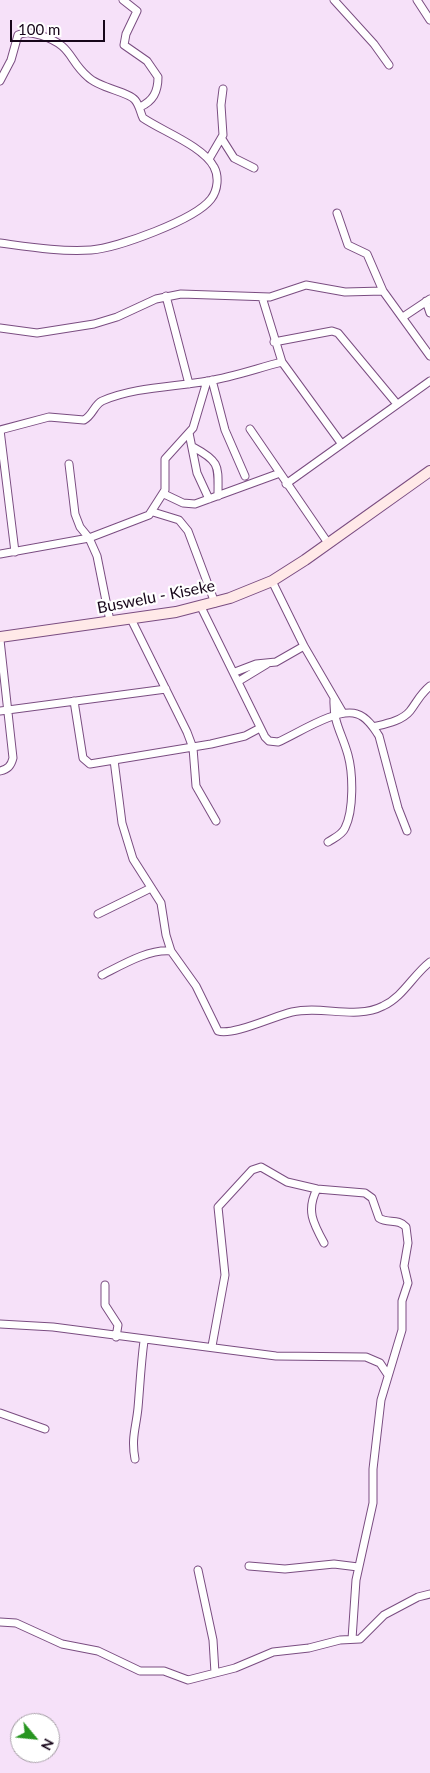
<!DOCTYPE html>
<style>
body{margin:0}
#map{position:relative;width:430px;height:1773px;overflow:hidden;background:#f6e1f9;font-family:Lato,sans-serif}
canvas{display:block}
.north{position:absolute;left:10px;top:1713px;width:50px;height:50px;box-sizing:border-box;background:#fff;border:1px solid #a29ba3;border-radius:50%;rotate:118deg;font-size:14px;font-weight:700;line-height:20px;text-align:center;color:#17061a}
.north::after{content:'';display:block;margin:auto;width:18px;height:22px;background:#279520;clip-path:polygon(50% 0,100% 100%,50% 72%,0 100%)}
.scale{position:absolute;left:10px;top:20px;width:95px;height:22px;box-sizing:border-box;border:2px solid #17061a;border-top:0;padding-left:6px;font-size:15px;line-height:18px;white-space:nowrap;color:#17061a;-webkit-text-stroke:4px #fff;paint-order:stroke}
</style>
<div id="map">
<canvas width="430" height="1773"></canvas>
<div class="north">N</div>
<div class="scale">100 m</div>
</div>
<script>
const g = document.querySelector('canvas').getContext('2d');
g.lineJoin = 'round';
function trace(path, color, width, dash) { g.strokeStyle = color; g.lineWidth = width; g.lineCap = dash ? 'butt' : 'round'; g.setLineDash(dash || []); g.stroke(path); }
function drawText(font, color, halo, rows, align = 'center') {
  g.font = font + ' Lato,sans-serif'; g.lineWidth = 4.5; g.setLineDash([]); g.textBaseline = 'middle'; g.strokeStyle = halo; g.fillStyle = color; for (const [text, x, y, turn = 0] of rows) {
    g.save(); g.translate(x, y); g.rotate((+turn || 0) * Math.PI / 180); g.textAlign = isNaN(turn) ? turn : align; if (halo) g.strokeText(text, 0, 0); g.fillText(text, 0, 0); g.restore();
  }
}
const minor = new Path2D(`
 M 123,0 L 137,11 L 126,34 L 124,45 L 147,61 L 158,77 C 158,92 153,101 140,107
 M 334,0 L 374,44 L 389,65
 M 417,0 L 430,20
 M 0,81 L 11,60 L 18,35 C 26,31 32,33 40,35 C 74,46 67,59 88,77 C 99,88 129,92 135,100 C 140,106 140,112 143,118 C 162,131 203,146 214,167 C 219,176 218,190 211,199 C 195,220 117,248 91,250 C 61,252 30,247 0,243
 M 222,139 L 234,158 L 254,168
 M 209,159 L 223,135 L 221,105 L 223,89
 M 337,213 L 348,245 L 367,254 L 383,291 L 430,356
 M 166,296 L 189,384
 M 262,297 L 282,362 L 341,443
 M 426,301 L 430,313
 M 403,317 L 430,299
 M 0,328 L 37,333 L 94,324 L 117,317 L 156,299 L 181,294 L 270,297 L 306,285 L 345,292 L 383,291
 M 274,342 L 332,331 L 338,333 L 397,404
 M 212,380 L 225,430 L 245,476
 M 250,429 L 328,543
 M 0,430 L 49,417 L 84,420 C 93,415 94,405 102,401 C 134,387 174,387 208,381 C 233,377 258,368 282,362
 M 0,430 L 15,552
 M 189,433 L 197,473 L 209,499
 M 193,447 C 221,462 218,466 218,496
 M 69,464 L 75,514 L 80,527 L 89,538 L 97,556 L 110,621
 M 286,484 L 430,381
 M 164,494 L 183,503 L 195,504 L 280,473
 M 153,512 L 179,520 L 188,531 L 215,603
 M 0,554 L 89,538 L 149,515 L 165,490 L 165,459 L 193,428 L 207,381
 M 272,581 L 304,646 L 343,713
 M 201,607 L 265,737 L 269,741 L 278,742 C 297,734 337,707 357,714 C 367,717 374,728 379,736 L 398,808 L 407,831
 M 131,619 L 187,732 L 193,748 L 196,786 L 216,821
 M 0,640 L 13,758 C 11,766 8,769 0,771
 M 235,672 L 256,664 L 276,662 L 304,646
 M 239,681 L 267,664
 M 74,701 L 83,758 L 90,764 L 211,744 L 245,736 L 260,728
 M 0,711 L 166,689
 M 373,727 C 385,724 402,721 410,711 C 417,702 420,694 430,686
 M 114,760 L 122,823 L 133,859 L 161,903 L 166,935 L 171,951 L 196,986 L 218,1031 C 233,1036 274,1016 292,1012 C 322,1005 356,1020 383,1006 C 403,997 413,975 430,962
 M 328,842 C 334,838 342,835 345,828 C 354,810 353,773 348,755 C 342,733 333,723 334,699
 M 98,914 L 151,888
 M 102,975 C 122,965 148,949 171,951
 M 317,1189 C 306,1210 313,1223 324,1243
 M 105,1285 L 105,1305 L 118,1325 L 116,1337
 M 0,1324 L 53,1327 L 276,1356 L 366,1357 L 380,1363 L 388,1375
 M 212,1346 L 225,1275 L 218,1207 L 252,1170 L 261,1167 L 287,1182 L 317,1189 L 365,1193 L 372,1198 L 379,1218 C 388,1224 398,1218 406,1227 L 408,1243 L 404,1266 L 408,1283 L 402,1301 L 402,1330 L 381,1400 L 373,1469 L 373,1503 L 356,1580 L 352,1639
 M 0,1413 L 45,1429
 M 135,1459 C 131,1438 136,1428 138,1408 C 140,1385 141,1363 144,1341
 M 249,1566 L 285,1569 L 334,1564 L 358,1567
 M 198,1570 L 213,1640 L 215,1673
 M 0,1622 L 16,1623 L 62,1644 L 98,1651 L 140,1671 L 164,1671 L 188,1680 L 235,1668 L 273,1652 L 309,1648 L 340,1640 L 360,1639 L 384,1615 L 418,1597 L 430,1594`);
const secondary = new Path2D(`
 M 0,637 L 176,612 L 230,598 L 272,581 L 305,560 L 430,471`);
trace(minor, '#7a4d81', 9);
trace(secondary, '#7a4d81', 12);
trace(minor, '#fff', 7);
trace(secondary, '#ffe9e8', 10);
drawText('16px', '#17061a', '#fff', [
 ["Buswelu - Kiseke",156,597,-11]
]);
</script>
